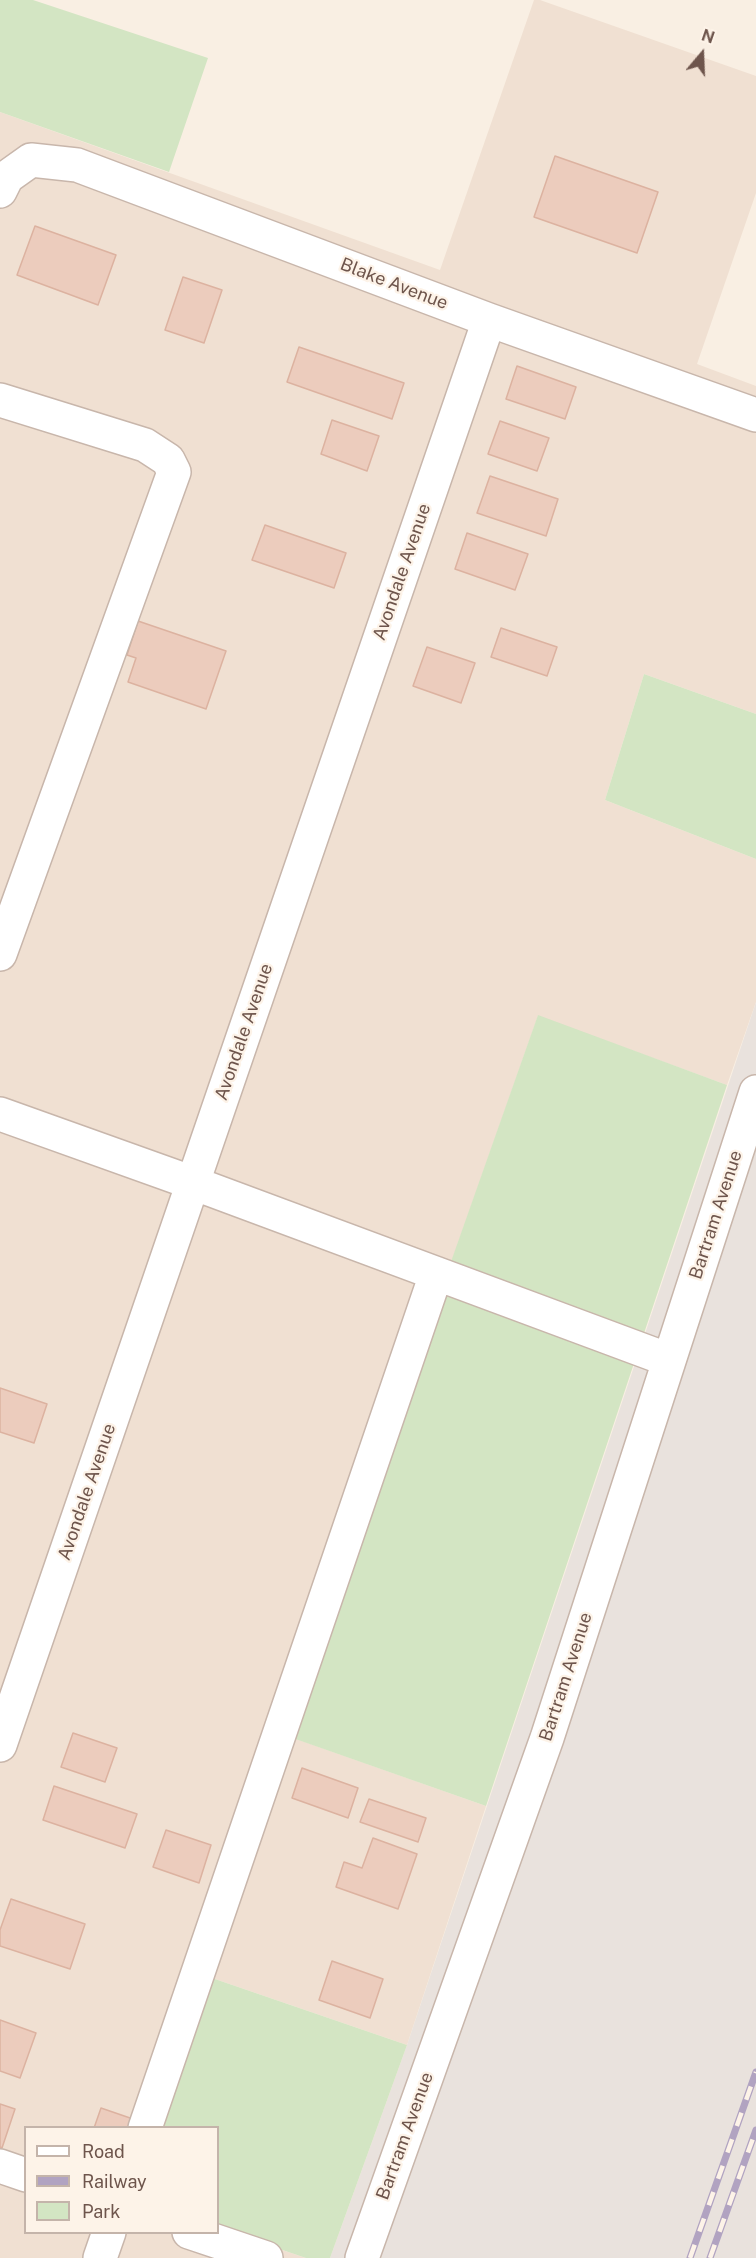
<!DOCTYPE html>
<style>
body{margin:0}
#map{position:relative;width:756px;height:2258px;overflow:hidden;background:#f9efe3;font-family:"Public Sans",sans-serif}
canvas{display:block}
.legend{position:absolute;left:24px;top:2126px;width:195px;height:108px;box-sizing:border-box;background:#fdf3e8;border:2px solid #c4b4aa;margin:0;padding:8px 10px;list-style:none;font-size:18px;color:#6e554c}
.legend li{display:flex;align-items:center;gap:12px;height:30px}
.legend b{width:30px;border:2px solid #c4b4aa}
.north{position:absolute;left:672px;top:24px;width:60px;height:60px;-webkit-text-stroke:4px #fdf3e8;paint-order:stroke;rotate:19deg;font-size:16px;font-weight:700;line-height:24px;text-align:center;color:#6e554c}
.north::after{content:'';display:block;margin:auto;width:21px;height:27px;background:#6e554c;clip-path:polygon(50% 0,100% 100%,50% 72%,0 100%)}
</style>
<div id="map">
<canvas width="756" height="2258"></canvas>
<ul class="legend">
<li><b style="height:8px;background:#fff"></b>Road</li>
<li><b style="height:8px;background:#b1a3c1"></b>Railway</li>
<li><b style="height:16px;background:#d3e5c3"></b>Park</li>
</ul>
<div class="north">N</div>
</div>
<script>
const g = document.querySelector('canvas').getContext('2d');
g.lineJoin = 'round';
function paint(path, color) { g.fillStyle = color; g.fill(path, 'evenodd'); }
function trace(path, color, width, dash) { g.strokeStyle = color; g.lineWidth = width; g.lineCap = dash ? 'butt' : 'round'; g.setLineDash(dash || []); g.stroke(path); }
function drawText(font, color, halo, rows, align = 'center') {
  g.font = font + ' "Public Sans",sans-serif'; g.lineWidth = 4.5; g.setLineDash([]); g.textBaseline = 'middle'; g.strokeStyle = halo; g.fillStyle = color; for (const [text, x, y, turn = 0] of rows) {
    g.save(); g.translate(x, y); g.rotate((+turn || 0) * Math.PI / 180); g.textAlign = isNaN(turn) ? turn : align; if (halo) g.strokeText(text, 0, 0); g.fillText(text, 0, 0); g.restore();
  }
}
paint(new Path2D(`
 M 534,0 L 540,0 L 756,76 L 756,193 L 697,364 L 756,386 L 756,714 L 644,674 L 605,800 L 756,859 L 756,1002 L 727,1085 L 538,1016 L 285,1735 L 486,1806 L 407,2045 L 209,1977 L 160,2127 L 26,2128 L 26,2232 L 218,2232 L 218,2228 L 306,2258 L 0,2258 L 0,112 L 440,270 Z`), '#f0e0d2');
paint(new Path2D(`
 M 756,1002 L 756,2258 L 330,2258 L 407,2045 Z`), '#e9e2dd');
paint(new Path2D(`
 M 0,0 L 33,0 L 208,58 L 169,172 L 0,112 Z
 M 644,674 L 756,714 L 756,859 L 605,800 Z
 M 538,1015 L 727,1085 L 486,1806 L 284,1735 Z
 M 209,1977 L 407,2045 L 330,2258 L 306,2258 L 218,2228 L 218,2128 L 160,2128 Z`), '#d3e5c3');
const building = new Path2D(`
 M 555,156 L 658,192 L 637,253 L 534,217 Z
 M 35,226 L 116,255 L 98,305 L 17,275 Z
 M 183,277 L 222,290 L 204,343 L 165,330 Z
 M 299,347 L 404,383 L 392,419 L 287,382 Z
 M 517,366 L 576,387 L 565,419 L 506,399 Z
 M 332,420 L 379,436 L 367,471 L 321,454 Z
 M 500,421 L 549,438 L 537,471 L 488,454 Z
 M 490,476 L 558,499 L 546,536 L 477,513 Z
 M 265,525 L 346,553 L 334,588 L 252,560 Z
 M 467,533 L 528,554 L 515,590 L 455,569 Z
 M 138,621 L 226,651 L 206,709 L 128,682 L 136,658 L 127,655 Z
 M 501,628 L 557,647 L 547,676 L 491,657 Z
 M 427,647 L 475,663 L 461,703 L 413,686 Z
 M 0,1388 L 47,1404 L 34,1443 L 0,1432 Z
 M 73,1733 L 117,1748 L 105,1782 L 61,1767 Z
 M 302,1768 L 358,1788 L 348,1818 L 292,1798 Z
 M 54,1786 L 137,1814 L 125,1848 L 43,1820 Z
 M 369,1799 L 426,1818 L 418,1842 L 360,1822 Z
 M 166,1830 L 211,1845 L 199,1883 L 153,1867 Z
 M 373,1838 L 417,1854 L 398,1909 L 336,1887 L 344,1862 L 362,1868 Z
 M 11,1899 L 85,1924 L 70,1969 L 0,1946 L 0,1930 Z
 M 332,1961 L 383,1979 L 370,2018 L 319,2000 Z
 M 0,2020 L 36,2033 L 20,2078 L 0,2071 Z
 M 0,2104 L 15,2109 L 2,2148 L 0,2147 Z
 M 101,2108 L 133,2119 L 130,2128 L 94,2128 Z`);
paint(building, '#ecccbd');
trace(building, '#dcb2a0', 1.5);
const minor = new Path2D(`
 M 0,191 L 7,177 L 31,160 L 77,165 L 489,320 L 756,415
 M 0,400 L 145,445 L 168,460 L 174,472 L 0,954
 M 0,1114 L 193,1183 L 669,1360
 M 0,1745 L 489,320
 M 145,2128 L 436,1274
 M 0,2166 L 26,2175
 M 189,2232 L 266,2258
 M 100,2258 L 109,2232
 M 362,2258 L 547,1738 L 756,1092`);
trace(minor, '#c8b6ab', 36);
trace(minor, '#fff', 33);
const rail = new Path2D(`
 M 690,2258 L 756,2072
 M 710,2258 L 756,2130`);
trace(rail, '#b1a3c1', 7);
trace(rail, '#fdf3e8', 4.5, [14]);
drawText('18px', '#6e554c', '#fdf3e8', [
 ["Blake Avenue",394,284,21],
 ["Avondale Avenue",402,572,-71],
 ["Avondale Avenue",244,1032,-71],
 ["Bartram Avenue",716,1215,-72],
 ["Avondale Avenue",87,1492,-71],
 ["Bartram Avenue",566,1677,-72],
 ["Bartram Avenue",405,2136,-70]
]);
</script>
